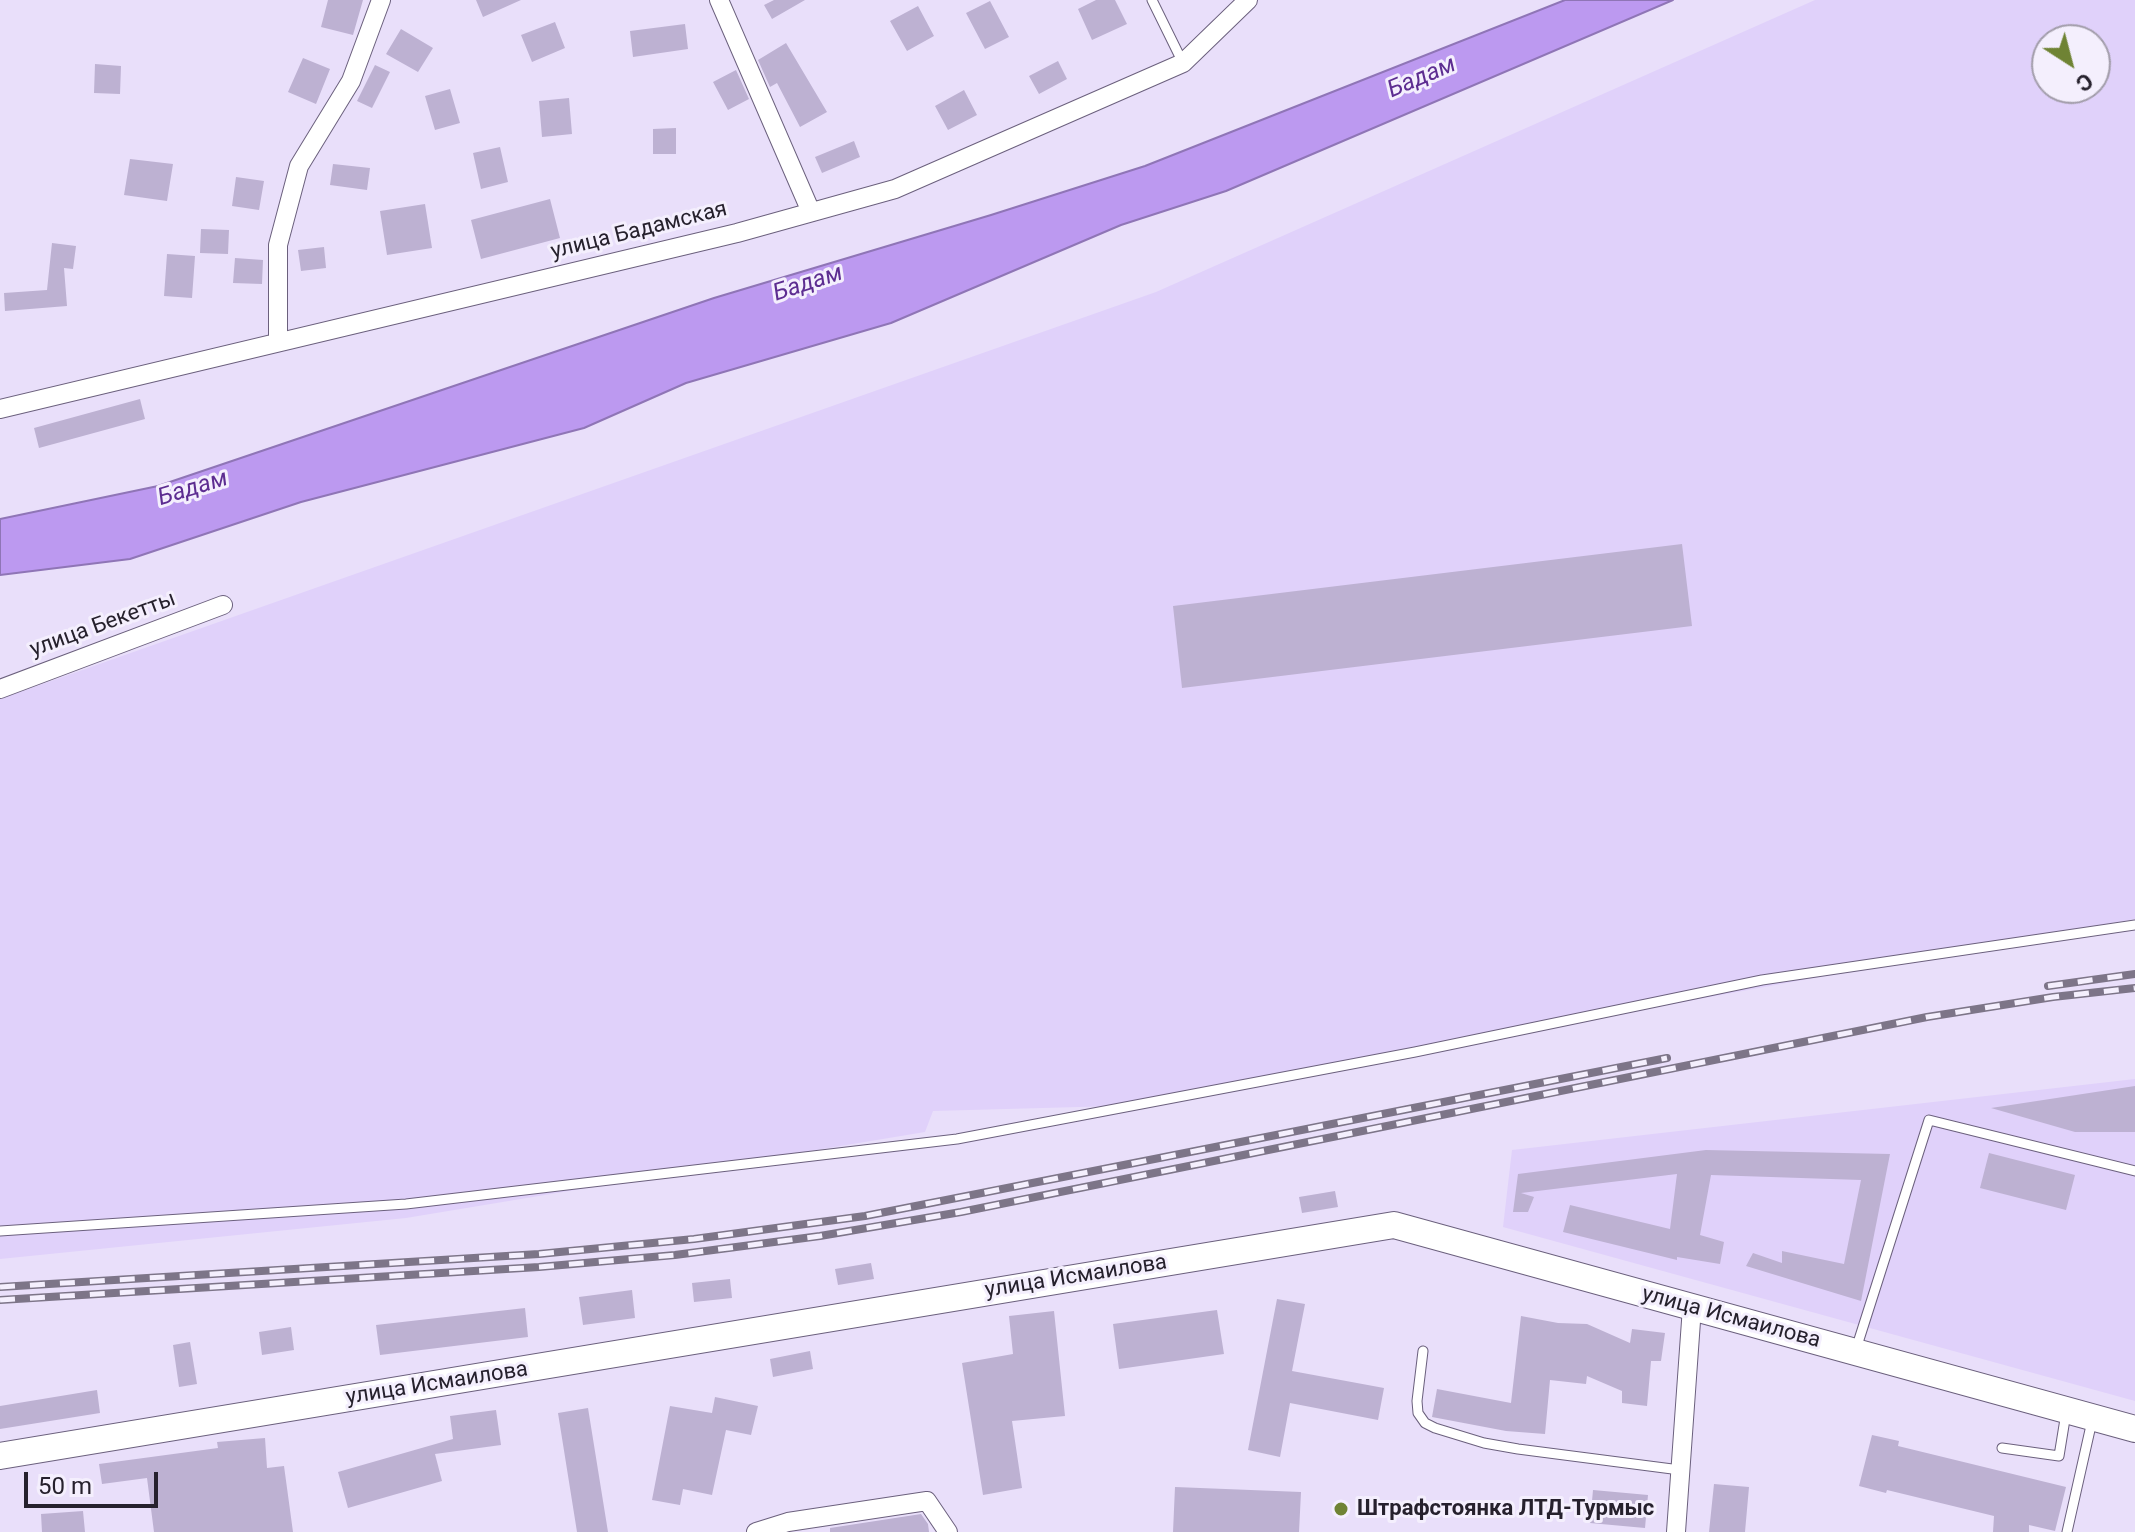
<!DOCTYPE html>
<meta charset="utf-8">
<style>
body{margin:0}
#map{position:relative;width:2135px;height:1532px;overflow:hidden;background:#e9dffa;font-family:Roboto,sans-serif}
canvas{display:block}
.north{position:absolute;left:2031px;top:24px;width:80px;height:80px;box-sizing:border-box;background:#f4effd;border:2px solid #a29daa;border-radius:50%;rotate:144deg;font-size:22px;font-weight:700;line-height:32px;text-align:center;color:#26212d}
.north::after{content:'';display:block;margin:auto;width:28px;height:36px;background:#6f8334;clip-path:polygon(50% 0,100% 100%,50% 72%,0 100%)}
.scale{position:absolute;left:24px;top:1472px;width:134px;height:36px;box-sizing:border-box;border:4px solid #26212d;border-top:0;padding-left:10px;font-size:24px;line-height:28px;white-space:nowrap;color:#26212d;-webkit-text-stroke:6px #f4effd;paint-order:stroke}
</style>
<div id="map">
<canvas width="2135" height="1532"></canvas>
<div class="north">С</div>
<div class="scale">50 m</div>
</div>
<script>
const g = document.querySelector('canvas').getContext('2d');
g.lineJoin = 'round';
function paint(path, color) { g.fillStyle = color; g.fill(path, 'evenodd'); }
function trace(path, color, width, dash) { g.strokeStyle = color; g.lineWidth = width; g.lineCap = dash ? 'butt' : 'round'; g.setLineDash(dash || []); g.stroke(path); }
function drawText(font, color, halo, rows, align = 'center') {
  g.font = font + ' Roboto,sans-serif'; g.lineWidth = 6; g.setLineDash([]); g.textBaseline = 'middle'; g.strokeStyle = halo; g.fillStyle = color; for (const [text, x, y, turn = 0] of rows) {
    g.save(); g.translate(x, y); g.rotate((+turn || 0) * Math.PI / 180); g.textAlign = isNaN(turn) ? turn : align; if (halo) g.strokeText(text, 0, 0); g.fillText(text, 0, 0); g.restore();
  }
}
paint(new Path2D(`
 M 1815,0 L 2135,0 L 2135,919 L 1116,1106 L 933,1111 L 925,1132 L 406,1218 L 0,1259 L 0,699 L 1156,292 ZM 2047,40 L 2095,40 L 2095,88 L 2047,88 Z
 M 2135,1079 L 2135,1401 L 1503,1227 L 1512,1150 Z`), '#e0d1fa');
const water = new Path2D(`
 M 1565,0 L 1673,0 L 1226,191 L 1121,225 L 891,323 L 686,383 L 584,428 L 301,502 L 130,559 L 0,575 L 0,519 L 158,486 L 714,298 L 991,215 L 1145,166 Z`);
paint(water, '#bc99f0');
trace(water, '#8f75b6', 2);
paint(new Path2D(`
 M 328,0 L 363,0 L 353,35 L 321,27 Z
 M 476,0 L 521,0 L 483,17 Z
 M 774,0 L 805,0 L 772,19 L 764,5 Z
 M 1096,0 L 1115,0 L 1127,24 L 1092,40 L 1078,9 Z
 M 990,1 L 1009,37 L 985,49 L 966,13 Z
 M 918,6 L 934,36 L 907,51 L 890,21 Z
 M 555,22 L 565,48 L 532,62 L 521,35 Z
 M 685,24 L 688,49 L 633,57 L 630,31 Z
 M 401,29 L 433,48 L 418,72 L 386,54 Z
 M 786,43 L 827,112 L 800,127 L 777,83 L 770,87 L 758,60 Z
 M 303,58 L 330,69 L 316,104 L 288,92 Z
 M 1058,61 L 1067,79 L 1039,94 L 1029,76 Z
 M 95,64 L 121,66 L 120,94 L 94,93 Z
 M 375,65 L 390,72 L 372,108 L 357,101 Z
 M 736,70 L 749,99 L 728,110 L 713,82 Z
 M 450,89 L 460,123 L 435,130 L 425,96 Z
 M 964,90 L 977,115 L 948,130 L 935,106 Z
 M 569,98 L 572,134 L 542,137 L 539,101 Z
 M 676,128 L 676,154 L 653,154 L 653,129 Z
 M 854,141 L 860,157 L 822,173 L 815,157 Z
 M 500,147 L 508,182 L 481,189 L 473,153 Z
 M 130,159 L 173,164 L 167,201 L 124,195 Z
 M 333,164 L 370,168 L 367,190 L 330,185 Z
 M 236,177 L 264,181 L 259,210 L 232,206 Z
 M 550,199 L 560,238 L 481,259 L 471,220 Z
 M 425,204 L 432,248 L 387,255 L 380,211 Z
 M 201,229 L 229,230 L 228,254 L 200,253 Z
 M 52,243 L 76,246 L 73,269 L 64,268 L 67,306 L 5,311 L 4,293 L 47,290 Z
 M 324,247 L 326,268 L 301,271 L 298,250 Z
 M 167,254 L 195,256 L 192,298 L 164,296 Z
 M 235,258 L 263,260 L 262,284 L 233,283 Z
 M 140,399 L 145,419 L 39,448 L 34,428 Z
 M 1682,544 L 1692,626 L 1182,688 L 1173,606 Z
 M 2135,1086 L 2135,1132 L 2075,1132 L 1991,1108 Z
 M 1706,1150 L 1890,1154 L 1861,1301 L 1746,1266 L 1753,1253 L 1782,1263 L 1782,1251 L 1844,1264 L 1861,1180 L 1711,1175 L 1700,1235 L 1724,1242 L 1720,1264 L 1677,1257 L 1677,1260 L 1563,1232 L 1570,1205 L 1670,1229 L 1677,1174 L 1521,1193 L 1534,1197 L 1528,1212 L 1513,1212 L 1518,1174 Z
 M 1989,1153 L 2075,1175 L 2066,1210 L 1980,1188 Z
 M 1335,1191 L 1338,1207 L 1302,1213 L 1299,1197 Z
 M 871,1263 L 874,1279 L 838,1285 L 835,1269 Z
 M 730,1279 L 732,1298 L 694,1302 L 692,1283 Z
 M 632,1290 L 635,1318 L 583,1325 L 579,1297 Z
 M 1277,1299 L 1305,1304 L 1292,1371 L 1384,1388 L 1378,1420 L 1290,1403 L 1280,1457 L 1248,1450 Z
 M 525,1308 L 528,1337 L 380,1355 L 376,1325 Z
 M 1217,1310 L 1224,1354 L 1119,1369 L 1113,1324 Z
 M 1054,1311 L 1065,1416 L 1012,1421 L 1022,1488 L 983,1495 L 962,1363 L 1013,1354 L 1009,1316 Z
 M 1521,1316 L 1558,1323 L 1587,1324 L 1630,1343 L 1632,1329 L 1665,1333 L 1661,1361 L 1651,1361 L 1647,1406 L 1622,1403 L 1622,1391 L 1587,1376 L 1586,1384 L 1550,1380 L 1545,1434 L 1506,1431 L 1432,1417 L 1437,1389 L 1511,1403 Z
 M 291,1327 L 294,1350 L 262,1355 L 259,1332 Z
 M 190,1342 L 197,1384 L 179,1387 L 173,1345 Z
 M 810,1351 L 813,1369 L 773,1377 L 770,1359 Z
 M 97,1390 L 100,1413 L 0,1429 L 0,1406 Z
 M 715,1397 L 758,1406 L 751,1435 L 726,1430 L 712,1495 L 683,1489 L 680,1505 L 652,1500 L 670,1406 L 712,1413 Z
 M 588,1408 L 608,1532 L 577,1532 L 558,1413 Z
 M 496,1410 L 501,1445 L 435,1454 L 442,1481 L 348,1508 L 338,1472 L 453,1439 L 450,1416 Z
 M 1872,1435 L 1899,1441 L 1898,1446 L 2066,1487 L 2055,1531 L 2029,1525 L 2029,1532 L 1993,1532 L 1994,1516 L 1887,1490 L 1886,1493 L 1859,1486 Z
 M 265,1438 L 267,1468 L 284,1466 L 293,1532 L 154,1532 L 147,1478 L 102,1484 L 99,1464 L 218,1448 L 217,1442 Z
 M 1714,1484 L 1749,1487 L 1745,1532 L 1709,1532 Z
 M 1175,1487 L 1301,1492 L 1299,1532 L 1173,1532 Z
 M 1593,1490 L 1648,1495 L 1645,1528 L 1590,1523 Z
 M 83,1511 L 85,1532 L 42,1532 L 41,1514 Z
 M 921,1514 L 928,1524 L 929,1532 L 830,1532 L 830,1528 Z`), '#bdb1d2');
const service = new Path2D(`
 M 1152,0 L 1183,63
 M 0,1231 L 406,1204 L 957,1139 L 1415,1052 L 1762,980 L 2135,925
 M 1856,1349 L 1929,1120 L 2135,1171
 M 1423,1351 L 1417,1401 L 1418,1413 L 1425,1423 L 1435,1428 L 1484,1443 L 1518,1449 L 1680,1470
 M 2002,1448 L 2059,1456 L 2066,1413
 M 2067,1532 L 2092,1421`);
const minor = new Path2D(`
 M 719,0 L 811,212
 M 278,342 L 278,245 L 299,166 L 351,81 L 381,0
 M 0,409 L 737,233 L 895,189 L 1183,63 L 1248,0
 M 0,689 L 223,605
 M 756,1532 L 788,1522 L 927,1501 L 948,1532
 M 1676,1532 L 1692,1307`);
const secondary = new Path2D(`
 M 0,1456 L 1394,1225 L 2135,1429`);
trace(service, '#6b607d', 11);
trace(minor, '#6b607d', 20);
trace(secondary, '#6b607d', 28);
trace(service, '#fff', 9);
trace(minor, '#fff', 18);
trace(secondary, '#fff', 26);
const rail = new Path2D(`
 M 2048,986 L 2135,974
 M 0,1287 L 539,1254 L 694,1239 L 865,1216 L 1667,1058
 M 0,1300 L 539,1267 L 675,1255 L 820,1236 L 961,1212 L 1927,1017 L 2053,997 L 2135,988`);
trace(rail, '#7d7588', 8);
trace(rail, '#f4effd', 5, [15]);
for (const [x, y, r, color] of [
 [1341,1509,8,"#6f8334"]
]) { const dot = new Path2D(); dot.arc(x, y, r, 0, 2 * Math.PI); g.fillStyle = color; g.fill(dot); trace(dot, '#f4effd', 3); }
drawText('22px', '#26212d', '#f4effd', [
 ["улица Бадамская",639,231,-14],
 ["улица Бекетты",103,625,-20],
 ["улица Исмаилова",1076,1277,-9],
 ["улица Исмаилова",1731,1318,15],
 ["улица Исмаилова",437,1384,-9]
]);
drawText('bold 22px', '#26212d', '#f4effd', [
 ["Штрафстоянка ЛТД-Турмыс",1357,1509]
], 'left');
drawText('italic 24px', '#5d2d91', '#f4effd', [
 ["Бадам",1422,78,-23],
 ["Бадам",808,284,-18],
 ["Бадам",193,489,-17]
]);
</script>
